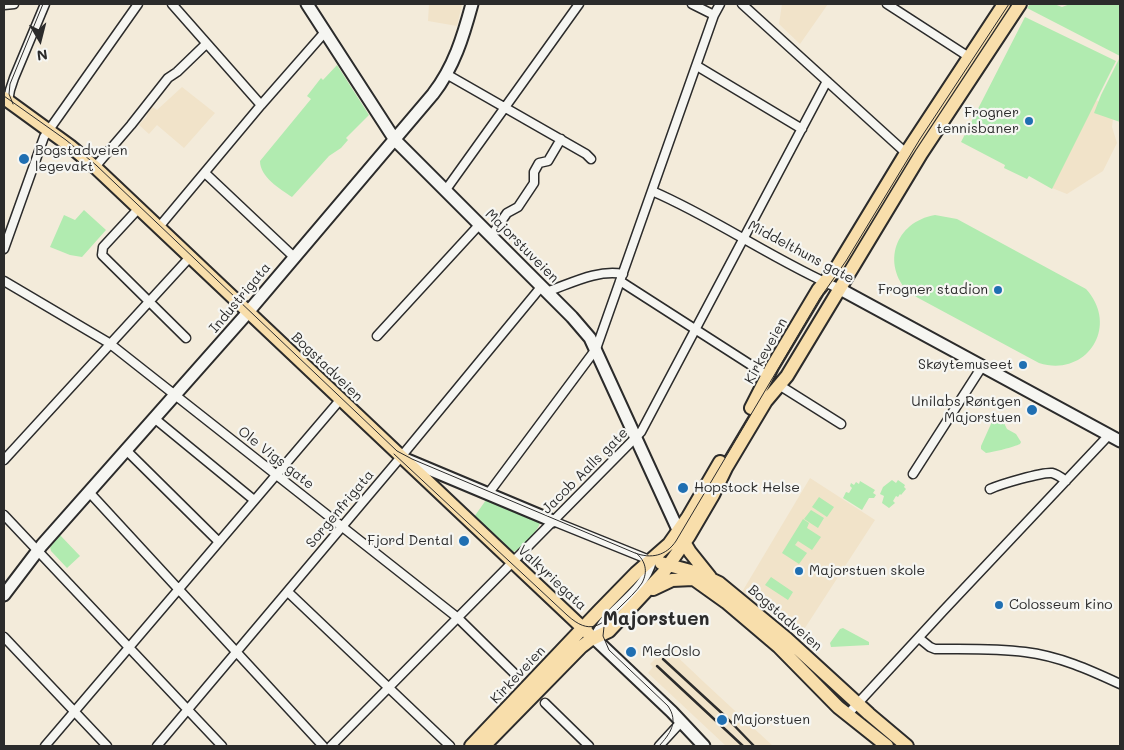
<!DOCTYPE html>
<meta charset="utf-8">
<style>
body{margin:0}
#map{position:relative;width:1124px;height:750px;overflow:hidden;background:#f3ebda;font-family:Mali,sans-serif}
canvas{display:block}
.frame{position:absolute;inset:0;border:5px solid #2b2b2b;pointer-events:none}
.north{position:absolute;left:15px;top:15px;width:50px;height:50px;-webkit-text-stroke:4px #f6f6f2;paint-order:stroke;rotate:172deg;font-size:14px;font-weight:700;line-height:20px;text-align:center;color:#2b2b2b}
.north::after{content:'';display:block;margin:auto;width:18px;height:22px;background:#2b2b2b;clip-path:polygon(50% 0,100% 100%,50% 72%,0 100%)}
</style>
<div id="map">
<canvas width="1124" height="750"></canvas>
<div class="frame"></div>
<div class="north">N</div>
</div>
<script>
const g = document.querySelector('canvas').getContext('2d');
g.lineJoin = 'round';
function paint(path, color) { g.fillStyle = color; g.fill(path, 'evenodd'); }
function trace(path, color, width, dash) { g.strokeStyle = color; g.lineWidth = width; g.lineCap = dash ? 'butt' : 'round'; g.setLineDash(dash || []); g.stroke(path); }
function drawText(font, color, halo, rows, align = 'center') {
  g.font = font + ' Mali,sans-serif'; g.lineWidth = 4.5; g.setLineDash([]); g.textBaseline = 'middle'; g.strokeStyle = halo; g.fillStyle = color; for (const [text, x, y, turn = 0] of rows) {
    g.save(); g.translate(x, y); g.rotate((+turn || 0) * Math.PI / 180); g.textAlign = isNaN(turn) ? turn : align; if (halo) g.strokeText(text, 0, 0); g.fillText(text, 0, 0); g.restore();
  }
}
paint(new Path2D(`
 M 429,4 L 462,4 L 457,26 L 428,21 Z
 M 782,4 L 828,4 L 800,44 L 779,24 Z
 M 182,87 L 215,113 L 184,148 L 157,125 L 149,134 L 139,125 L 147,116 L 146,112 L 151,106 L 157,110 Z
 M 1096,100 L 1114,111 L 1112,127 L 1117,143 L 1103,171 L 1067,194 L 1052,188 Z
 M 810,478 L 875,520 L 803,631 L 742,592 Z
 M 669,649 L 706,684 L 773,746 L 726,746 L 648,673 L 653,667 L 650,664 L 661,653 L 664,656 Z`), '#f1e3c9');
paint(new Path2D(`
 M 1030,4 L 1054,4 L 1062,7 L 1070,4 L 1120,4 L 1120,56 L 1027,8 Z
 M 1025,17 L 1116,61 L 1052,189 L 1029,176 L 1027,179 L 1004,168 L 1005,165 L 961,142 Z
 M 1120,57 L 1120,122 L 1094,113 L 1101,95 Z
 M 337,65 L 369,115 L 346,138 L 348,140 L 341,148 L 329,156 L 292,197 C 280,189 260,177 260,161 L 311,99 L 307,96 L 321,78 L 323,80 Z
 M 84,210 L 106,230 L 82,257 L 70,255 L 50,247 L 64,215 L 75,220 Z
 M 935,215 L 957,219 L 1086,289 C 1120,326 1087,378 1039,363 L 909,293 C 881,264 895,222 935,215 Z
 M 997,414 L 1000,415 L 1007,429 L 1016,434 L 1021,442 L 1020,444 C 1014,447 994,452 986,453 L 981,449 L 981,446 L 995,415 Z
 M 892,480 L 896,483 L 898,480 L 905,485 L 904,487 L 906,489 L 901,495 L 900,494 L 898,497 L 896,496 L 893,501 L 895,503 L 889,508 L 882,503 L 884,496 L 880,494 L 883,487 Z
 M 860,481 L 875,490 L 873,493 L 876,495 L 874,498 L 869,498 L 862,510 L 843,498 L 846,492 L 849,493 L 852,488 L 850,486 L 851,483 L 854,485 L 856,482 L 859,484 Z
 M 819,497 L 834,507 L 827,517 L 812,507 Z
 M 486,500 L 530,519 L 534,517 L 540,521 C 541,529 519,551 511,553 L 474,517 Z
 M 811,510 L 824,518 L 818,528 L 804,519 Z
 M 803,519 L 809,523 L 807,528 L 821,537 L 812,550 L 798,541 L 795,545 L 807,553 L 799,564 L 782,553 Z
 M 60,535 L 80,556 L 67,568 L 51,551 L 50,547 Z
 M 771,577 L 793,592 L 788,600 L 765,585 Z
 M 843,628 L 869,642 L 869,645 L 831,647 L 830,643 L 840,629 Z`), '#b1ebb0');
const street = new Path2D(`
 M 172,4 L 261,105
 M 692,4 L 714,15
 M 742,4 L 906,153
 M 887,4 L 969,57
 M 4,5 L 14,4
 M 697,66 L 802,129
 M 448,75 L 586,154 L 591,159
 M 8,101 L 10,90 L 14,78 L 45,4
 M 95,167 L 131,125 L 168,78 L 177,72 L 206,44
 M 205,173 L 294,257
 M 445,191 L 579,4
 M 652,191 C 717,219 775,261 840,289
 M 139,208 L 103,247 L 102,255 L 186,338
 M 159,227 L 261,105 L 325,32
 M 491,236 L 507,213 L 518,207 L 534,183 L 534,172 L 539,163 L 548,161 L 561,139
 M 4,249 L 44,137 L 138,4
 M 4,281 L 109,343 L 458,618 L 516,675
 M 620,281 L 768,376
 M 546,292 C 570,284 597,269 623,274
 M 377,336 L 479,225
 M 779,385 L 841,424
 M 154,418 L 254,500
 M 126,450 L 219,542
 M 4,460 L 190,257
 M 913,474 L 983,365
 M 990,489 C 1001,484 1042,472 1052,473 C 1057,474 1062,478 1066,481
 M 89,492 L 323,746
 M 488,494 L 596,349 L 714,15 L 720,4
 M 4,515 L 222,746
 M 553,521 L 652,561 C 646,586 621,602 605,620 C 601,625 598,631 594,637
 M 288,592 L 450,746
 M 4,637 L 107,746
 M 919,638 L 930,647 L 935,649 C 965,649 996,648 1025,652 C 1059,656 1090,670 1120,684
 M 545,703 L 589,746
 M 848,714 L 943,611 L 1109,435
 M 45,746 L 340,400
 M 157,746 L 400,458 L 541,287
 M 331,746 L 641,432 L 827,81
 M 659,746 L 681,722`);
const secondary = new Path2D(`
 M 307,4 L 395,140 L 572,317 L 590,338 L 679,532
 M 840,289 L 1120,441
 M 405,459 L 553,521
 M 4,595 L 42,545 L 243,318 L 433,94 C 454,67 463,37 472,4
 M 594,638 L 672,712 L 704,746`);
const primary = new Path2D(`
 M 4,98 L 70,146 L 95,167 L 588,633
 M 751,408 L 772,367 L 818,290 L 835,270 L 906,153 L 1004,4
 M 681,537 L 690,552 L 710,577
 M 661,563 L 698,573 L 719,583 L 787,639 L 869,714 L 907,746
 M 691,577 L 726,602 L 779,647 L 838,707 L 887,746
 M 653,589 L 672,580 L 693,579
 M 471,746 L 599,611 L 636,573 L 669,544 L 688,517 L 720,462
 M 484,746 L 581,647 L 590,640 L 609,631 L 663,573 L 689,536 L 713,495 L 726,468 L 766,401 L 787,376 L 921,154 L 1020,4`);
trace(street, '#2b2b2b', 11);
trace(secondary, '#2b2b2b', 15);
trace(primary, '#2b2b2b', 16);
trace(street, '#f6f6f2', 8);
trace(secondary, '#f6f6f2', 11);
trace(primary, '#f8deab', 12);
trace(new Path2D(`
 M 4,96 L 66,140 L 96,165 L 397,451 L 412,459 L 635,553 C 651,559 666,556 676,541 L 820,298 L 846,261 L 920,139 L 1009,4
 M 13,104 L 9,94 L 10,84 L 43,4
 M 394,454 L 567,615 C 590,636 601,626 620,607 C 628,599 636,592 642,583 C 648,572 646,561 636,553
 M 604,627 L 603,636 L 609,650 L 668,706 C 679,722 670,734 659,746`), '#2b2b2b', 1);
trace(new Path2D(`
 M 663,659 L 725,716 L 754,746
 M 657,666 L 743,746`), '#2b2b2b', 2.5);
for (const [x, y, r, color] of [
 [1029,121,5,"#1f6fb2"],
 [24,159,6,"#1f6fb2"],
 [998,290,5,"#1f6fb2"],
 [1023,365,5,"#1f6fb2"],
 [1032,410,6,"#1f6fb2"],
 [683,488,6,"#1f6fb2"],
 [464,541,6,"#1f6fb2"],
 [799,571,5,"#1f6fb2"],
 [999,605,5,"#1f6fb2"],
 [631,652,6,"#1f6fb2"],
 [722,720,6,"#1f6fb2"]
]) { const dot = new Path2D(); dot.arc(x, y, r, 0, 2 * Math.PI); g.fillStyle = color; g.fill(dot); trace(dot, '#f6f6f2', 2); }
drawText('14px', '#2b2b2b', '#f6f6f2', [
 ["Frogner",1019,113,"right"],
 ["tennisbaner",1019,129,"right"],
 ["Bogstadveien",35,151],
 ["legevakt",35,167],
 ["Frogner stadion",988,290,"right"],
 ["Skøytemuseet",1013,365,"right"],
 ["Unilabs Røntgen",1021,402,"right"],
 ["Majorstuen",1021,418,"right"],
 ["Hopstock Helse",694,488],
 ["Fjord Dental",453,541,"right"],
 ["Majorstuen skole",809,571],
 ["Colosseum kino",1009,605],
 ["MedOslo",642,652],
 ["Majorstuen",733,720]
], 'left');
drawText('14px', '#2b2b2b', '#f6f6f2', [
 ["Majorstuveien",522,246,45],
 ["Middelthuns gate",801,252,28],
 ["Industrigata",240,298,-50],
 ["Kirkeveien",766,351,-61],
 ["Bogstadveien",327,367,44],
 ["Ole Vigs gate",276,458,38],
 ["Jacob Aalls gate",585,471,-45],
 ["Sorgenfrigata",340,509,-50],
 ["Valkyriegata",552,578,43],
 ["Bogstadveien",785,618,41],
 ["Kirkeveien",518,675,-47]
]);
drawText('bold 19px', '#2b2b2b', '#f6f6f2', [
 ["Majorstuen",656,619]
]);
</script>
